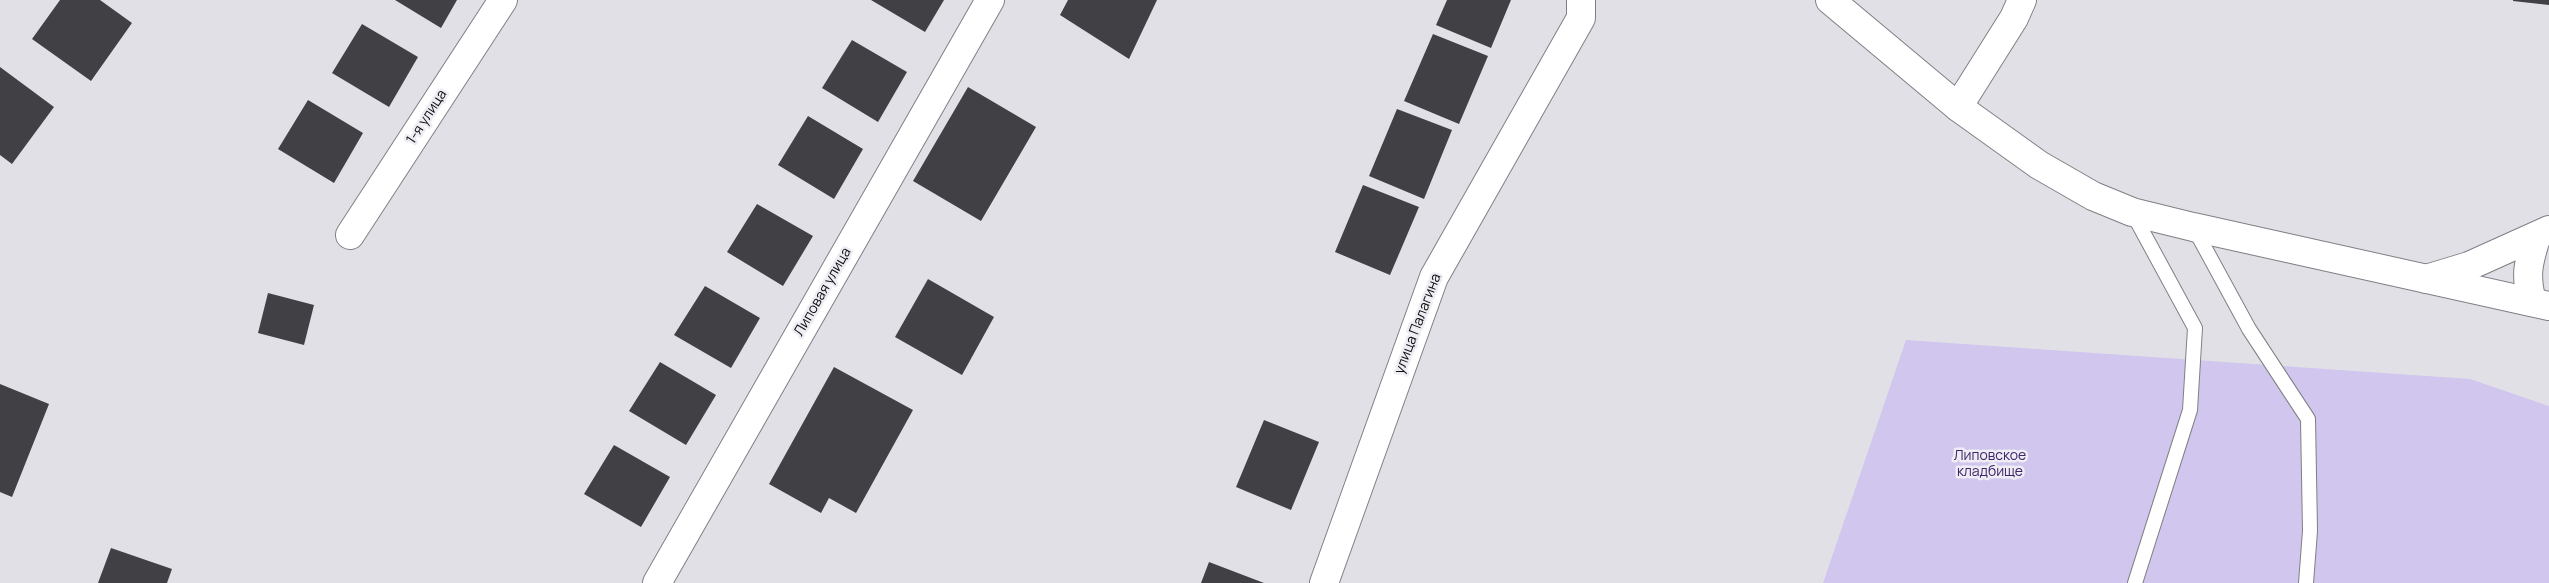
<!DOCTYPE html>
<meta charset="utf-8">
<style>
body{margin:0}
canvas{display:block;background:#e2e0e7}
</style>
<canvas width="2549" height="583"></canvas>
<script>
const g = document.querySelector('canvas').getContext('2d');
g.lineJoin = 'round';
function paint(path, color) { g.fillStyle = color; g.fill(path, 'evenodd'); }
function trace(path, color, width, dash) { g.strokeStyle = color; g.lineWidth = width; g.lineCap = dash ? 'butt' : 'round'; g.setLineDash(dash || []); g.stroke(path); }
function drawText(font, color, halo, rows, align = 'center') {
  g.font = font + ' Manrope,sans-serif'; g.lineWidth = 5; g.setLineDash([]); g.textBaseline = 'middle'; g.strokeStyle = halo; g.fillStyle = color; for (const [text, x, y, turn = 0] of rows) {
    g.save(); g.translate(x, y); g.rotate((+turn || 0) * Math.PI / 180); g.textAlign = isNaN(turn) ? turn : align; if (halo) g.strokeText(text, 0, 0); g.fillText(text, 0, 0); g.restore();
  }
}
paint(new Path2D(`
 M 1906,340 L 2470,379 L 2549,406 L 2549,583 L 1823,583 Z`), '#d0c6ee');
paint(new Path2D(`
 M 60,0 L 100,0 L 132,23 L 91,81 L 32,39 Z
 M 395,0 L 457,0 L 441,28 Z
 M 871,0 L 944,0 L 925,32 Z
 M 1068,0 L 1157,0 L 1129,59 L 1060,15 Z
 M 1447,0 L 1511,0 L 1491,48 L 1436,25 Z
 M 2513,0 L 2549,0 L 2549,5 L 2513,1 Z
 M 362,24 L 418,57 L 389,107 L 332,73 Z
 M 1433,34 L 1488,56 L 1459,124 L 1404,101 Z
 M 852,40 L 907,72 L 878,122 L 822,88 Z
 M 0,67 L 54,107 L 12,164 L 0,155 Z
 M 968,87 L 1036,127 L 981,221 L 913,181 Z
 M 308,100 L 363,133 L 334,183 L 278,149 Z
 M 1397,109 L 1452,130 L 1424,199 L 1369,176 Z
 M 808,116 L 863,149 L 834,199 L 778,165 Z
 M 1363,185 L 1419,207 L 1390,275 L 1335,252 Z
 M 757,204 L 813,236 L 783,286 L 727,252 Z
 M 928,279 L 994,317 L 962,375 L 895,337 Z
 M 705,286 L 760,318 L 731,368 L 674,335 Z
 M 268,293 L 314,305 L 304,345 L 258,333 Z
 M 660,362 L 716,395 L 686,445 L 629,411 Z
 M 834,367 L 913,410 L 856,513 L 829,498 L 821,513 L 769,484 Z
 M 0,384 L 49,404 L 12,497 L 0,492 Z
 M 1264,420 L 1319,442 L 1291,510 L 1236,487 Z
 M 614,445 L 670,477 L 641,527 L 584,494 Z
 M 111,548 L 172,569 L 167,583 L 98,583 Z
 M 1209,562 L 1264,583 L 1201,583 Z`), '#414045');
const service = new Path2D(`
 M 2132,212 L 2195,328 L 2190,410 L 2135,583
 M 2194,228 L 2249,329 L 2308,419 L 2310,531 L 2306,583`);
const minor = new Path2D(`
 M 1958,107 L 2014,18 L 2022,0
 M 350,235 L 503,0
 M 2426,279 L 2469,266 L 2549,230
 M 2532,302 C 2525,275 2528,264 2536,238
 M 657,583 L 990,0
 M 1324,583 L 1434,277 L 1581,18 L 1581,0`);
const tertiary = new Path2D(`
 M 1830,0 L 1958,107 L 2039,165 L 2093,196 L 2132,212 L 2193,227 L 2549,306`);
trace(service, '#817f85', 16);
trace(minor, '#817f85', 30);
trace(tertiary, '#817f85', 30);
trace(service, '#fff', 14);
trace(minor, '#fff', 28);
trace(tertiary, '#fff', 28);
drawText('14px', '#0e0e10', '#efedf4', [
 ["1-я улица",427,117,-57],
 ["Липовая улица",823,292,-60],
 ["улица Палагина",1418,324,-69]
]);
drawText('14px', '#3e2469', '#efedf4', [
 ["Липовское",1990,456],
 ["кладбище",1990,472]
]);
</script>
